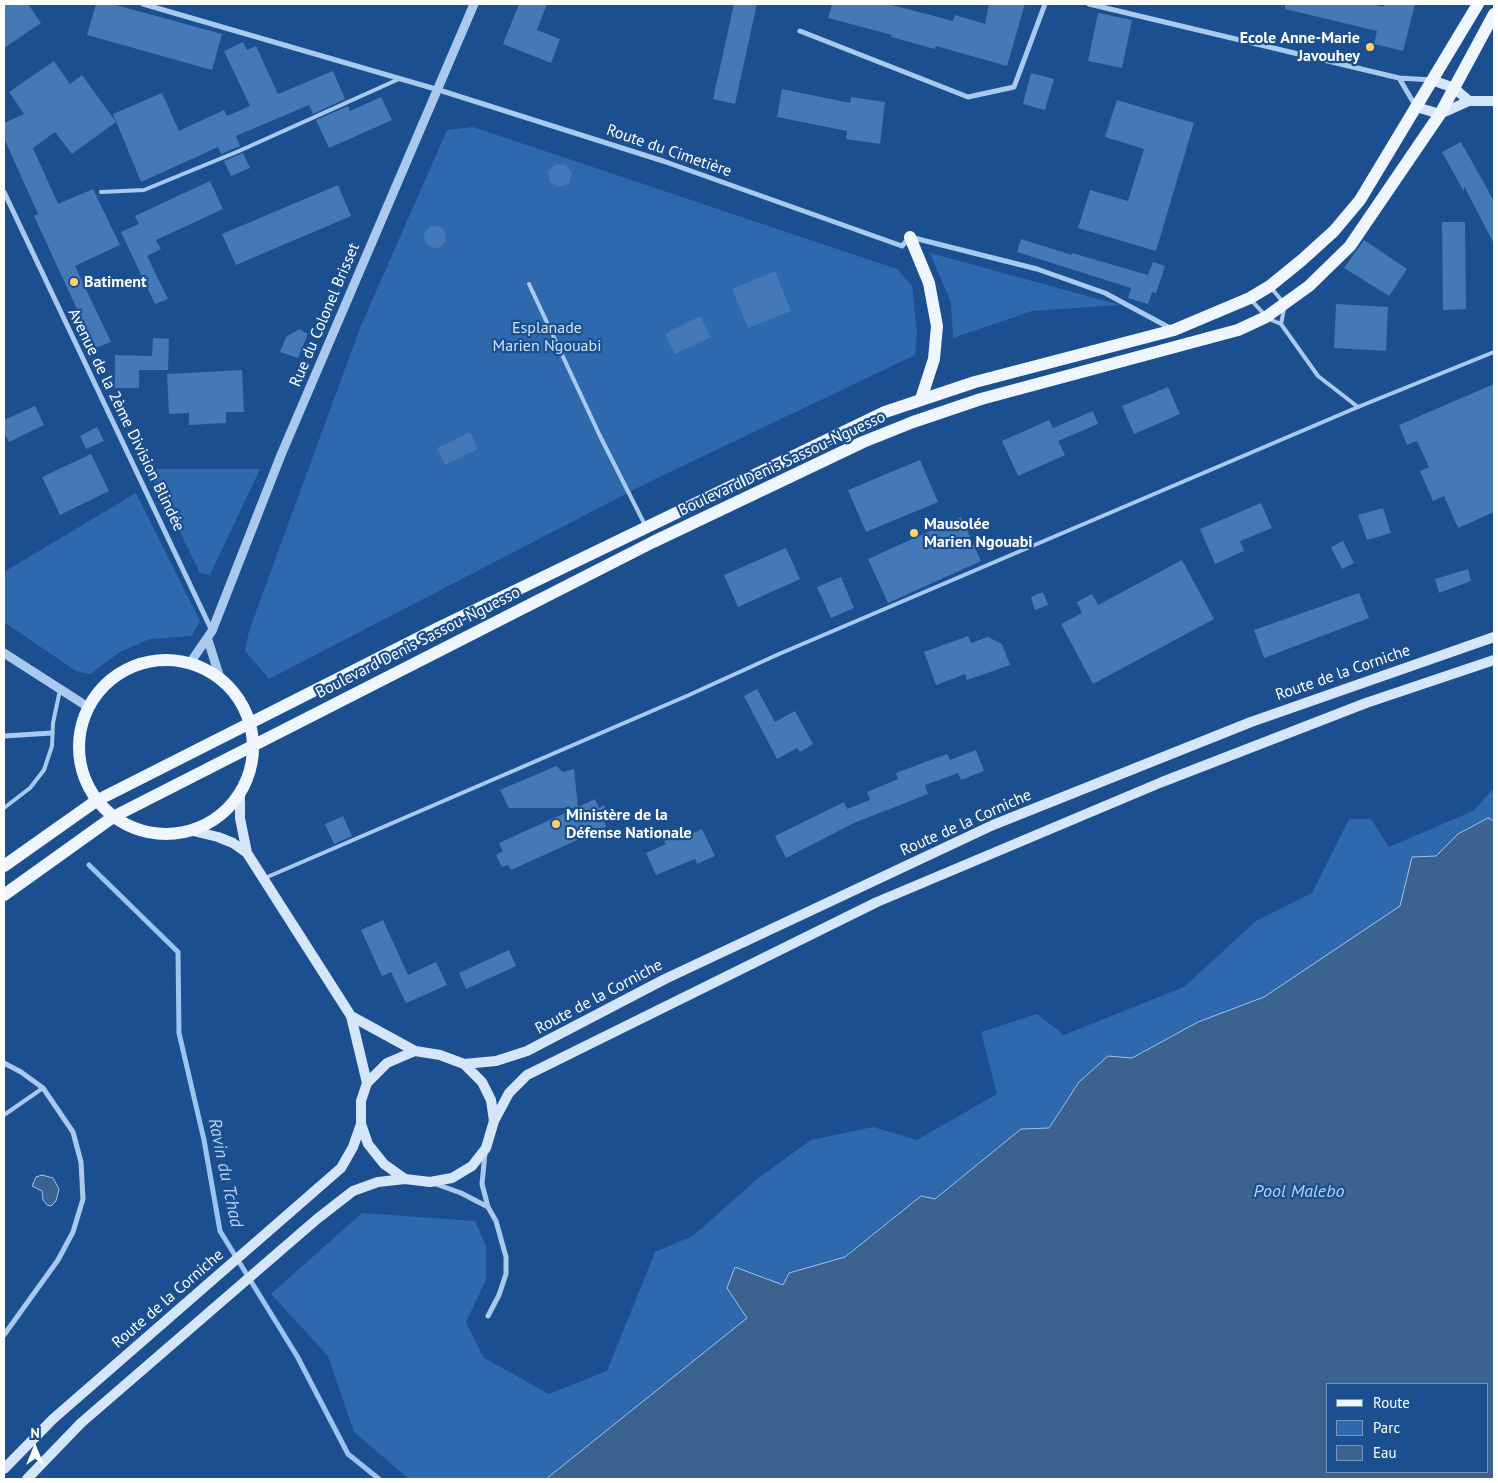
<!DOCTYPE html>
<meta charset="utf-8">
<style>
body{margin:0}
#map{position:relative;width:1498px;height:1483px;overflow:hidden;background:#1b4f8f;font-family:"PT Sans",sans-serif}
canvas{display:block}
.frame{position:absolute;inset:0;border:5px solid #fff;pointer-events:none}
.legend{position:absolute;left:1326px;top:1383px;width:162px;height:90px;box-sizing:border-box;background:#1b4f8f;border:1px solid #7695bc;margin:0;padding:6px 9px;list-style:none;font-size:15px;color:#fff}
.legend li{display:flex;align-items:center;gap:10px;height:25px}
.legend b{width:25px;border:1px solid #7695bc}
.north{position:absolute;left:10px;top:1423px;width:50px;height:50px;-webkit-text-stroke:4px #1b4f8f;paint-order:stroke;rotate:0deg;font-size:14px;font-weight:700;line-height:20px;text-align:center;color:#fff}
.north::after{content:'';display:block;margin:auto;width:18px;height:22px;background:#fff;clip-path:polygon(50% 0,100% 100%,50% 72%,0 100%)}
</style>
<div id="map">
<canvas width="1498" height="1483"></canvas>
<div class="frame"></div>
<ul class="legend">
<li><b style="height:6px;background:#f0f6ff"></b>Route</li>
<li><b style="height:14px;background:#2e69ad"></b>Parc</li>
<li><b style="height:14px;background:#3c6290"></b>Eau</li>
</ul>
<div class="north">N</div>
</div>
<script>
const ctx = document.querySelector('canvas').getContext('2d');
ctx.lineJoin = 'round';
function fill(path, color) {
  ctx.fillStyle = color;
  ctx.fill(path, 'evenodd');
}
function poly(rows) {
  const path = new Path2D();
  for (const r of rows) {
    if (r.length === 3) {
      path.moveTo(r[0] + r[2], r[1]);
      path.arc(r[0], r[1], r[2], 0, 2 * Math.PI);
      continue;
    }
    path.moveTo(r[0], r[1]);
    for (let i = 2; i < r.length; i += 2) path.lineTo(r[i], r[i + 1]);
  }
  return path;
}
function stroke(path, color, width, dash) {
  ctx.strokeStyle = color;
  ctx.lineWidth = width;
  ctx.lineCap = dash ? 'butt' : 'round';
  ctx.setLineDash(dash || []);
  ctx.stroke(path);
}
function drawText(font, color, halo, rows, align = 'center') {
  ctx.font = font + ' "PT Sans",sans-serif';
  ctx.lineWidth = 4.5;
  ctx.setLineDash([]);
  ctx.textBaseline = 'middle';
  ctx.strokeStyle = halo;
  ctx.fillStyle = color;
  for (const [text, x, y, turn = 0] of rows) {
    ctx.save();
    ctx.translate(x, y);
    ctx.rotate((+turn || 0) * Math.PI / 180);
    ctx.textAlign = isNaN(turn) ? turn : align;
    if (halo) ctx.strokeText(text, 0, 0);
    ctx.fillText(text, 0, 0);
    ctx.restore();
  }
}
const green = poly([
 [473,127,897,269,912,286,917,333,915,355,645,484,269,679,245,651,249,631,360,328,447,130],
 [930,253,1120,305,1032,311,953,338,951,303],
 [149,469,260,469,210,575,200,573],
 [136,493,200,621,192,636,150,639,120,652,90,674,76,671,4,622,4,572],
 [1494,788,1494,821,1488,818,1458,834,1436,856,1413,857,1401,906,1264,997,1198,1022,1132,1059,1108,1056,1079,1082,1049,1128,1021,1129,935,1199,921,1196,845,1257,789,1273,783,1285,727,1288,748,1318,546,1479,409,1479,354,1432,328,1356,271,1294,362,1213,475,1221,486,1246,486,1280,466,1322,484,1358,549,1394,607,1371,655,1252,693,1236,757,1179,811,1140,873,1127,917,1140,997,1094,981,1032,1037,1014,1064,1035,1184,987,1256,921,1312,893,1349,819,1371,819,1389,847,1473,811]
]);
const water = poly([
 [1488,818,1494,821,1494,1479,546,1479,747,1318,727,1288,735,1267,783,1285,789,1273,845,1257,921,1196,935,1199,1021,1129,1049,1128,1079,1082,1108,1056,1132,1058,1198,1022,1264,997,1400,906,1412,857,1436,856,1458,834,1488,818],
 [1327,1384,1487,1384,1487,1472,1327,1472,1327,1384],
 [42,1175,53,1178,59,1189,56,1201,51,1206,47,1205,43,1200,42,1191,32,1186,36,1177,42,1175]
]);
const stream = poly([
 [89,865,178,952,179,1033,204,1140,220,1231,297,1356,348,1454,379,1479]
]);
const building = poly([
 [4,4,28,4,41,23,4,48],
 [96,4,112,4,222,34,212,70,87,35],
 [519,4,547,4,537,30,560,39,551,63,503,44],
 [734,4,757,4,735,104,713,99],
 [832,4,888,4,953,21,955,15,985,24,989,4,1025,4,1007,66,936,46,935,49,891,37,892,35,828,18],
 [1285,4,1372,4,1383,7,1384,4,1415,4,1403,51,1374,44,1377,31,1285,9],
 [1098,13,1132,20,1122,68,1088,61],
 [243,42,247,50,256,46,278,94,333,71,345,99,313,114,309,105,236,136,240,146,221,154,218,147,141,182,113,114,162,93,179,131,224,110,227,116,250,106,224,51],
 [54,61,70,84,82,75,116,122,72,154,55,132,33,148,58,204,93,189,120,245,75,266,111,342,95,348,34,216,38,214,4,138,4,123,24,114,9,92],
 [1031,73,1054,79,1045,110,1023,104],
 [782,89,850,103,851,97,885,102,880,144,846,139,847,131,777,117],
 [381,97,392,120,329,148,316,120,348,106,350,111],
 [1117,100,1194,123,1156,251,1078,228,1090,190,1128,201,1144,149,1105,137],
 [1461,142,1494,201,1494,244,1464,186,1464,192,1442,152],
 [243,153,250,168,231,176,224,161],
 [556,164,566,165,572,173,569,183,559,187,550,182,548,171],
 [210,181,223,209,156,240,161,249,147,256,168,299,155,304,121,232,139,224,135,216],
 [338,185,351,216,236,265,222,234],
 [1442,222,1465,222,1466,309,1443,310],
 [435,237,11],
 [1021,239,1072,255,1072,253,1148,275,1153,262,1165,266,1156,293,1152,292,1148,304,1128,298,1131,288,1017,252],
 [1364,240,1407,269,1389,296,1344,268],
 [775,271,791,311,748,328,732,289],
 [1336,304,1388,307,1386,351,1334,348],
 [700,316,711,337,675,354,665,334],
 [299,329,308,334,298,358,280,352,286,337],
 [153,338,169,339,168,370,139,370,139,388,115,388,115,355,152,356],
 [242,370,244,412,226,412,226,423,189,425,189,413,169,414,167,374],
 [1494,384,1494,512,1458,528,1444,496,1433,501,1420,471,1429,467,1417,441,1407,445,1399,425],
 [1168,387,1180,414,1134,434,1122,406],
 [35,406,44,425,9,442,4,432,4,420],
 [1093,411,1098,424,1058,441,1065,455,1018,476,1002,441,1049,420,1053,428],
 [97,427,104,441,86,449,80,436],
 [470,432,478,449,445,465,437,448],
 [91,454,109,491,60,515,42,477],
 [920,460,938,502,866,532,848,490],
 [1261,503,1272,528,1240,541,1244,551,1215,564,1200,529],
 [1383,508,1391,533,1367,540,1358,515],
 [961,517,981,561,888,603,868,559],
 [1343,541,1354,563,1342,569,1331,547],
 [786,548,800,579,738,607,724,575],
 [1182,560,1214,619,1093,684,1061,624,1082,613,1077,602,1092,594,1098,605],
 [1468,569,1471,581,1439,593,1435,579],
 [841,577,854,608,831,618,817,587],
 [1043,592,1048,605,1035,610,1031,597],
 [1359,593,1369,618,1264,658,1254,630],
 [968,636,971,643,988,637,1002,644,1010,665,967,680,965,674,936,685,924,652],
 [757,689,775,722,795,711,813,744,800,752,797,748,777,759,744,696],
 [976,750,984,771,961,780,958,773,925,785,928,794,854,823,786,858,775,836,844,802,847,809,870,800,867,792,898,779,896,773,947,754,950,760],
 [556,766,563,772,574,769,578,807,595,799,599,808,604,805,610,819,604,821,606,827,511,870,508,865,502,867,496,855,503,851,499,843,576,808,509,808,500,790],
 [343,816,352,836,334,844,325,824],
 [690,829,692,834,702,829,715,856,697,864,695,859,656,875,646,853,666,844,664,841],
 [383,920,408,975,436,962,447,985,406,1003,391,972,382,976,361,930],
 [509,950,516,966,466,989,459,973]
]);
const service = poly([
 [101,192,144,190,239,151,399,79],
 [529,284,600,436,645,525],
 [1272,289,1283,302],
 [1252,301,1264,314],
 [1269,319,1281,324,1318,376,1358,407],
 [1281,324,1284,309],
 [4,808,30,788,44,770,52,746,53,723,60,690],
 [265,878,689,695,779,654,1358,407,1494,352],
 [4,1115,43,1088]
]);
const minor = poly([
 [143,4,439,90,663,161,902,246,910,237,1037,269,1105,293,1172,329],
 [1089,4,1399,78,1432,80],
 [800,31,968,97,1014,87,1045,4],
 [1399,78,1415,105],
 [4,192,212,631],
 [4,736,52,733],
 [4,1063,21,1072,43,1088,73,1132,81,1162,83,1199,73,1232,58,1260,4,1335],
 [485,1153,482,1184,488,1207,496,1221,506,1257,506,1274,499,1295,488,1316],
 [433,1183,461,1193,488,1207]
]);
const tertiary = poly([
 [208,640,220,678],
 [4,653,88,707],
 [190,663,212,631,281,455,474,4]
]);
const secondary = poly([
 [1432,80,1454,88,1469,101],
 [1416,107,1440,114,1469,101,1494,101],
 [240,796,240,818,247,853,351,1016,367,1083],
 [193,831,218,837,233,843,247,853],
 [351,1016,415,1051],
 [464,1064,496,1061,527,1051,665,979,993,825,1251,722,1494,637],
 [494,1121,491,1100,482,1082,464,1064,440,1055,415,1051,387,1063,367,1083,361,1101,361,1124,368,1144,384,1164,405,1179,430,1182,452,1178,472,1166,486,1148,494,1121,509,1093,527,1075,877,902,1162,782,1366,703,1494,660],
 [4,1469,53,1419,341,1168,353,1147,361,1124],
 [27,1479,81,1423,317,1219,353,1191,378,1182,405,1179]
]);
const primary = poly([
 [910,237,929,283,937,326,934,359,921,399],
 [166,747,87],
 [4,866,96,801,436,629,885,412,975,382,1174,330,1250,298,1270,286,1302,260,1334,231,1360,200,1478,4],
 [4,895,113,817,653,542,863,442,913,422,981,399,1238,330,1266,317,1309,286,1350,246,1440,114,1494,14]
]);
const markers = [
 [1370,47,5,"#ffd166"],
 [74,282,5,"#ffd166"],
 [914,533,5,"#ffd166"],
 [556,824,5,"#ffd166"]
];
const poiNames = [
 ["Ecole Anne-Marie",1360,38,"right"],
 ["Javouhey",1360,56,"right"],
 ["Batiment",84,282],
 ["Mausolée",924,524],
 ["Marien Ngouabi",924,542],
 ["Ministère de la",566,815],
 ["Défense Nationale",566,833]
];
const streetNames = [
 ["Route du Cimetière",669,151,19],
 ["Rue du Colonel Brisset",325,315,-67],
 ["Avenue de la 2ème Division Blindée",126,420,64],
 ["Boulevard Denis Sassou-Nguesso",782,464,-25],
 ["Boulevard Denis Sassou-Nguesso",418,643,-27],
 ["Route de la Corniche",1343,673,-19],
 ["Route de la Corniche",966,823,-24],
 ["Route de la Corniche",599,997,-28],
 ["Route de la Corniche",168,1299,-41]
];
const parkNames = [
 ["Esplanade",547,328],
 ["Marien Ngouabi",547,346]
];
const waterNames = [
 ["Ravin du Tchad",225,1173,78],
 ["Pool Malebo",1299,1192]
];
fill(green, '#2e69ad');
fill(water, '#3c6290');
stroke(water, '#9cc4f0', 1);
stroke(stream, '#9cc4f0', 5);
fill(building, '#4478b7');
stroke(service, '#a9c9ee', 4);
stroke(minor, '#a9c9ee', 5);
stroke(tertiary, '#a9c9ee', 9);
stroke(secondary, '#d6e6fa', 10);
stroke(primary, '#f0f6ff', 12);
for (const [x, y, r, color] of markers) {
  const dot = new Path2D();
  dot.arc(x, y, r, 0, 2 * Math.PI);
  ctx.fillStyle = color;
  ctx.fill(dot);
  stroke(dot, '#1b4f8f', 2);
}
drawText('bold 16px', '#fff', '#1b4f8f', poiNames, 'left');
drawText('16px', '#fff', '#1b4f8f', streetNames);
drawText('16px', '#cfe3fa', '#1b4f8f', parkNames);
drawText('italic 18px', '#b5d3f5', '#1b4f8f', waterNames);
</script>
